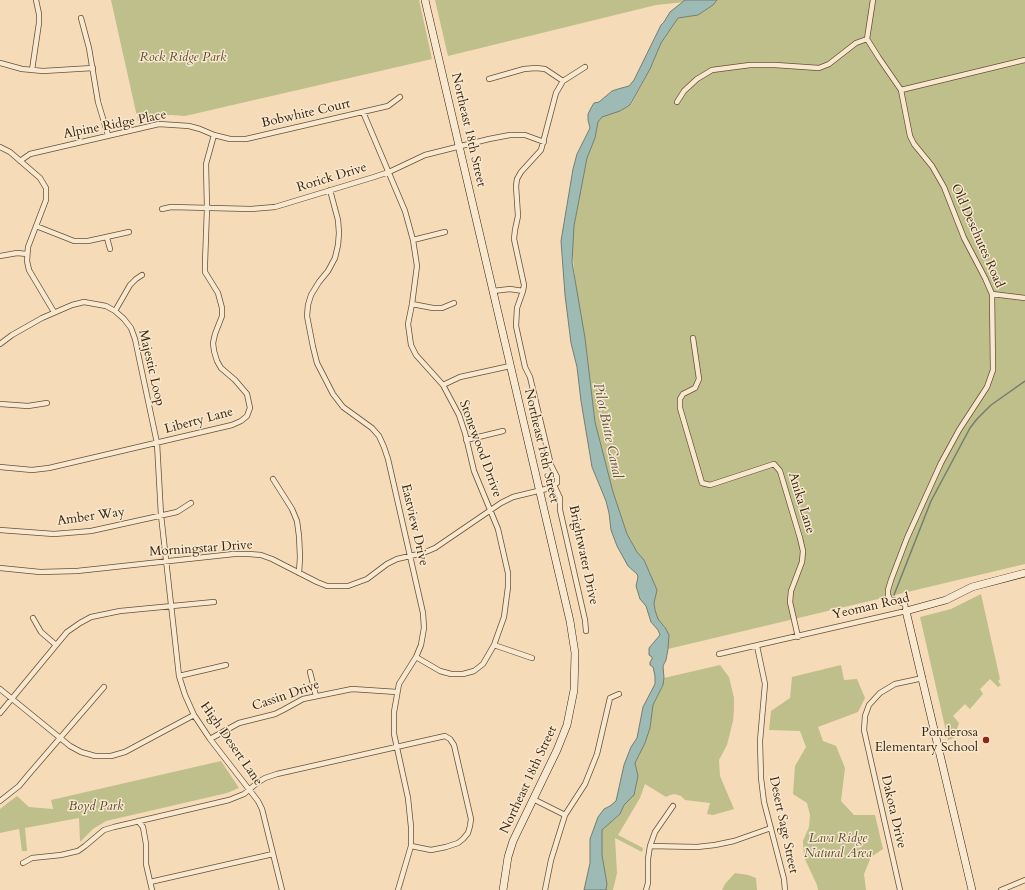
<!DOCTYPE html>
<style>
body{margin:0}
canvas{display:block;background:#f5dbb7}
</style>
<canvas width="1025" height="890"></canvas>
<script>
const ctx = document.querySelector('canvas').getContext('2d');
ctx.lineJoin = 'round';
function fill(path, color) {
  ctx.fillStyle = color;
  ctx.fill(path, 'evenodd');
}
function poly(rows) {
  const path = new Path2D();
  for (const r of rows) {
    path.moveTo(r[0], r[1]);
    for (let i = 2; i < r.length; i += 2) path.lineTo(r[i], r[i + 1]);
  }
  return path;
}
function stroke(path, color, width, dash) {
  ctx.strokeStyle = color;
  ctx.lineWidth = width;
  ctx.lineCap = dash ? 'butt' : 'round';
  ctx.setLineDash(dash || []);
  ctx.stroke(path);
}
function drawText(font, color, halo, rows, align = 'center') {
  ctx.font = font + ' Cardo,serif';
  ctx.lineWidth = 3;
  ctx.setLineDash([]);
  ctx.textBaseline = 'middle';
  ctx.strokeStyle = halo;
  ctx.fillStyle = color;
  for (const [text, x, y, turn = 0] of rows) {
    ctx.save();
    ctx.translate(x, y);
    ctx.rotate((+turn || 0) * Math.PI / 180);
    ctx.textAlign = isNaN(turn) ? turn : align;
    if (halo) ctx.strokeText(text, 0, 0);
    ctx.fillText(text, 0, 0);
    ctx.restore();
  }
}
const green = poly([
 [111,0,419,0,432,59,185,116,171,115,157,116,138,121],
 [435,0,703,0,656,5,448,56],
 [717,0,1025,0,1025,564,668,649,669,635,666,629,658,619,655,610,654,603,657,590,644,560,637,552,627,534,613,492,595,422,585,338,578,304,572,251,574,226,587,158,595,138,598,122,602,117,620,111,631,105,650,69,661,43,678,18,698,15,713,5],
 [981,594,1000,679,998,681,1001,685,998,687,990,679,980,689,983,694,970,709,965,704,953,716,959,723,954,738,948,740,920,617,951,609],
 [720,665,729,677,734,698,734,709,733,721,727,745,719,760,720,776,734,809,713,815,707,814,710,803,685,800,681,796,675,794,670,795,666,797,645,784,640,798,618,835,643,848,642,852,615,838,617,873,613,890,606,890,607,884,602,855,602,830,620,814,624,805,634,795,638,776,635,763,636,759,645,743,650,728,653,705,663,686,664,678],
 [841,665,844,680,857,679,865,698,858,712,818,727,823,741,836,746,845,768,841,801,854,815,875,815,883,849,871,857,864,874,866,890,818,890,817,885,804,857,803,841,809,827,810,815,807,803,793,794,795,766,806,747,800,731,769,730,771,711,790,698,792,677],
 [221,761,239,788,227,793,106,821,93,829,80,842,79,818,25,828,27,851,22,851,19,829,0,833,0,809,17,796,29,807,53,809,51,800],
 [735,873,748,875,756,878,757,890,722,890,725,884]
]);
const water = poly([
 [685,0,717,0,713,5,698,15,678,18,661,43,650,69,630,105,620,111,602,117,598,122,595,138,587,158,574,226,572,262,585,338,595,422,613,492,627,534,637,552,644,560,657,590,654,603,655,610,658,619,666,629,669,635,668,649,666,660,663,666,664,678,663,685,653,705,650,728,645,743,635,763,638,776,634,795,624,805,620,814,602,830,602,855,607,884,606,890,584,890,590,863,590,839,598,817,604,809,610,806,616,801,624,765,631,747,637,738,643,707,655,684,655,676,653,667,650,665,650,662,652,659,652,657,649,655,649,648,660,635,658,630,651,622,646,606,640,599,636,586,638,577,637,574,628,566,617,546,611,530,609,513,606,501,592,467,581,401,577,367,571,343,565,295,561,241,573,169,577,154,590,128,588,120,588,114,591,108,594,103,599,102,612,91,618,89,629,86,634,80,661,25,664,22,670,12,685,0]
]);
const stream = poly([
 [894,595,931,501,970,428,977,419,991,405,1025,381]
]);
const street = poly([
 [81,18,89,48,98,102,108,135],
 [0,63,22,69,43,71,93,68],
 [32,70,39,23,39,14,36,0],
 [489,79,524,69,536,68,545,69,563,81],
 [901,90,1025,60],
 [677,102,684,91,697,79,712,70,750,65,775,65,819,68,829,64,856,43,867,39],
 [363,112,405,211,413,240,417,266,412,304,408,324,411,345,416,355,443,385,459,415,465,433,474,471,498,529,508,573,508,587,504,617,494,645,483,664,474,671,463,674,451,674,440,671,416,657],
 [0,147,10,152,40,178,46,188,46,200,28,247,27,261,29,270,54,312],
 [20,161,30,154,159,124,189,126,200,129,214,135,230,139,246,139,388,106,400,97],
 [330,190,338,220,339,233,338,245,335,258,328,271,319,282,311,295,308,305,307,316,313,347,317,363,333,394,343,407,372,428,379,436,384,447,388,459,423,613,424,628,421,645,416,657,399,684,394,712,394,734,408,798,411,827,411,846,398,890],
 [162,209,171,207,251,209,275,207,374,177,389,172,425,155,489,139,510,135,525,135,544,142],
 [36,226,74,241,88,241,129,232],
 [107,238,110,249],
 [413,240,445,232],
 [0,256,17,253,27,254],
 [493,291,510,289,523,291],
 [992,294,1025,298],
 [412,304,433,308,442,308,454,303],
 [115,311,130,285,136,279,142,275],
 [693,338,699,379,695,388,683,394,680,399,680,408,702,483,710,485,774,464,780,471,800,538,803,551,802,562,791,591,790,602,798,637],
 [0,344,12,335,42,318,72,305,84,302,106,306,115,311,124,319,131,328,135,339,157,443,161,515,179,676,185,695,194,715,210,739,258,801,262,809,282,890],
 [443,385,460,377,510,366],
 [0,404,28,406,47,403],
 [466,440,503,431],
 [0,467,32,470,49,468,232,425,241,421,247,416,250,408,247,394,235,380,221,368,217,361,214,351,213,343,215,334,222,316,222,308,218,293,205,272,205,263,207,208,206,164,214,135],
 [273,479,292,509,297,521,299,536,300,557,299,573],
 [554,485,560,498,560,510,585,620,586,631],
 [0,530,54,534,91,531,177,512,191,503],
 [0,568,40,572,77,571,234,554,249,554,261,555,272,559,317,582,327,586,348,586,367,579,387,564,397,559,423,553,435,548,501,503,513,497,550,488,554,485,557,483,557,477,551,465,530,377,525,367,516,326,517,308,523,291,524,285,514,239,515,230,518,216,516,186,517,179,521,172,541,150,556,93,563,81,585,67],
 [33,618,41,632,56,645],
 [494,645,532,658],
 [757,646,765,684,760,741,761,778,764,802,784,879,785,890],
 [719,654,906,611,905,604,890,599,888,595,888,590,891,580,907,538,941,463,959,430,987,387,993,370,992,294,985,278,964,238,944,187,932,166,914,144,910,136,901,90,879,58,867,39,873,0],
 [310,672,316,696],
 [179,676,226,665],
 [0,689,70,746,81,752,95,756,111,756,125,752,194,715],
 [0,713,67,632,80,623,91,617,120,611,214,602],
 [210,739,239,723,275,714,283,710,303,699,352,689,397,692],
 [533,799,565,815],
 [0,801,19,786,29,774,104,687],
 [138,821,143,827,146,844,146,864,152,890],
 [650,846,697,847,715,845,734,841,771,828],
 [23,863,32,858,61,855,78,851,85,846,104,830,114,827,229,800,244,794,257,783,265,778,277,774,445,736,450,739,454,745,471,819,470,826,468,833,463,839,458,843,446,847,431,850,411,846],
 [150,882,273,854],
 [545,890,551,860,565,815,585,784,597,754,610,698,619,694],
 [646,890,648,883,648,859,650,846,655,832,673,806],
 [900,890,864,730,865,716,869,705,880,693,895,684,923,678],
 [1001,890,1025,880]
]);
const secondary = poly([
 [425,0,570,621,575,653,574,690,567,725,557,750,513,841,508,857,503,890],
 [972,890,906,611,946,600,972,587,1025,573]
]);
const markers = [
 [986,740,4,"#8f2418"]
];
const parkNames = [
 ["Rock Ridge Park",183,58],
 ["Boyd Park",96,807],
 ["Lava Ridge",838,839],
 ["Natural Area",838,854]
];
const streetNames = [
 ["Bobwhite Court",306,114,-13],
 ["Alpine Ridge Place",115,125,-11],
 ["Northeast 18th Street",468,130,77],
 ["Rorick Drive",332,178,-17],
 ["Old Deschutes Road",977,236,66],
 ["Majestic Loop",151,368,77],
 ["Liberty Lane",199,421,-15],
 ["Northeast 18th Street",541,446,77],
 ["Stonewood Drrive",480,449,70],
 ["Anika Lane",801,503,73],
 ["Amber Way",91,517,-8],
 ["Eastview Drive",414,525,77],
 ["Morningstar Drive",201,549,-4],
 ["Brightwater Drive",583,555,78],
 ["Yeoman Road",871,607,-13],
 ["Cassin Drive",286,696,-19],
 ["High Desert Lane",231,744,55],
 ["Northeast 18th Street",529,780,-65],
 ["Dakota Drive",893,812,77],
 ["Desert Sage Street",783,825,78]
];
const poiNames = [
 ["Ponderosa",978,733],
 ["Elementary School",978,748]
];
const waterNames = [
 ["Pilot Butte Canal",607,431,78]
];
fill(green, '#bfbf8c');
fill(water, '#9dbab4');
stroke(water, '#757e70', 1);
stroke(stream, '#757e70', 1.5);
stroke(street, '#675136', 6);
stroke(secondary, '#38230b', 8);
stroke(street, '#f8e8d0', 4.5);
stroke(secondary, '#f8e8d0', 7);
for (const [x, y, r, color] of markers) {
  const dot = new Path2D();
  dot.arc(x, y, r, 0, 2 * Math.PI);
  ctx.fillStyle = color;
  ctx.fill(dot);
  stroke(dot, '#f8e8d0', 1.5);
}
drawText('italic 13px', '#5a4a2b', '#f8e8d0', parkNames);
drawText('13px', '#38230b', '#f8e8d0', streetNames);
drawText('13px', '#38230b', '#f8e8d0', poiNames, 'right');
drawText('italic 14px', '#56503e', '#f8e8d0', waterNames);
</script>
